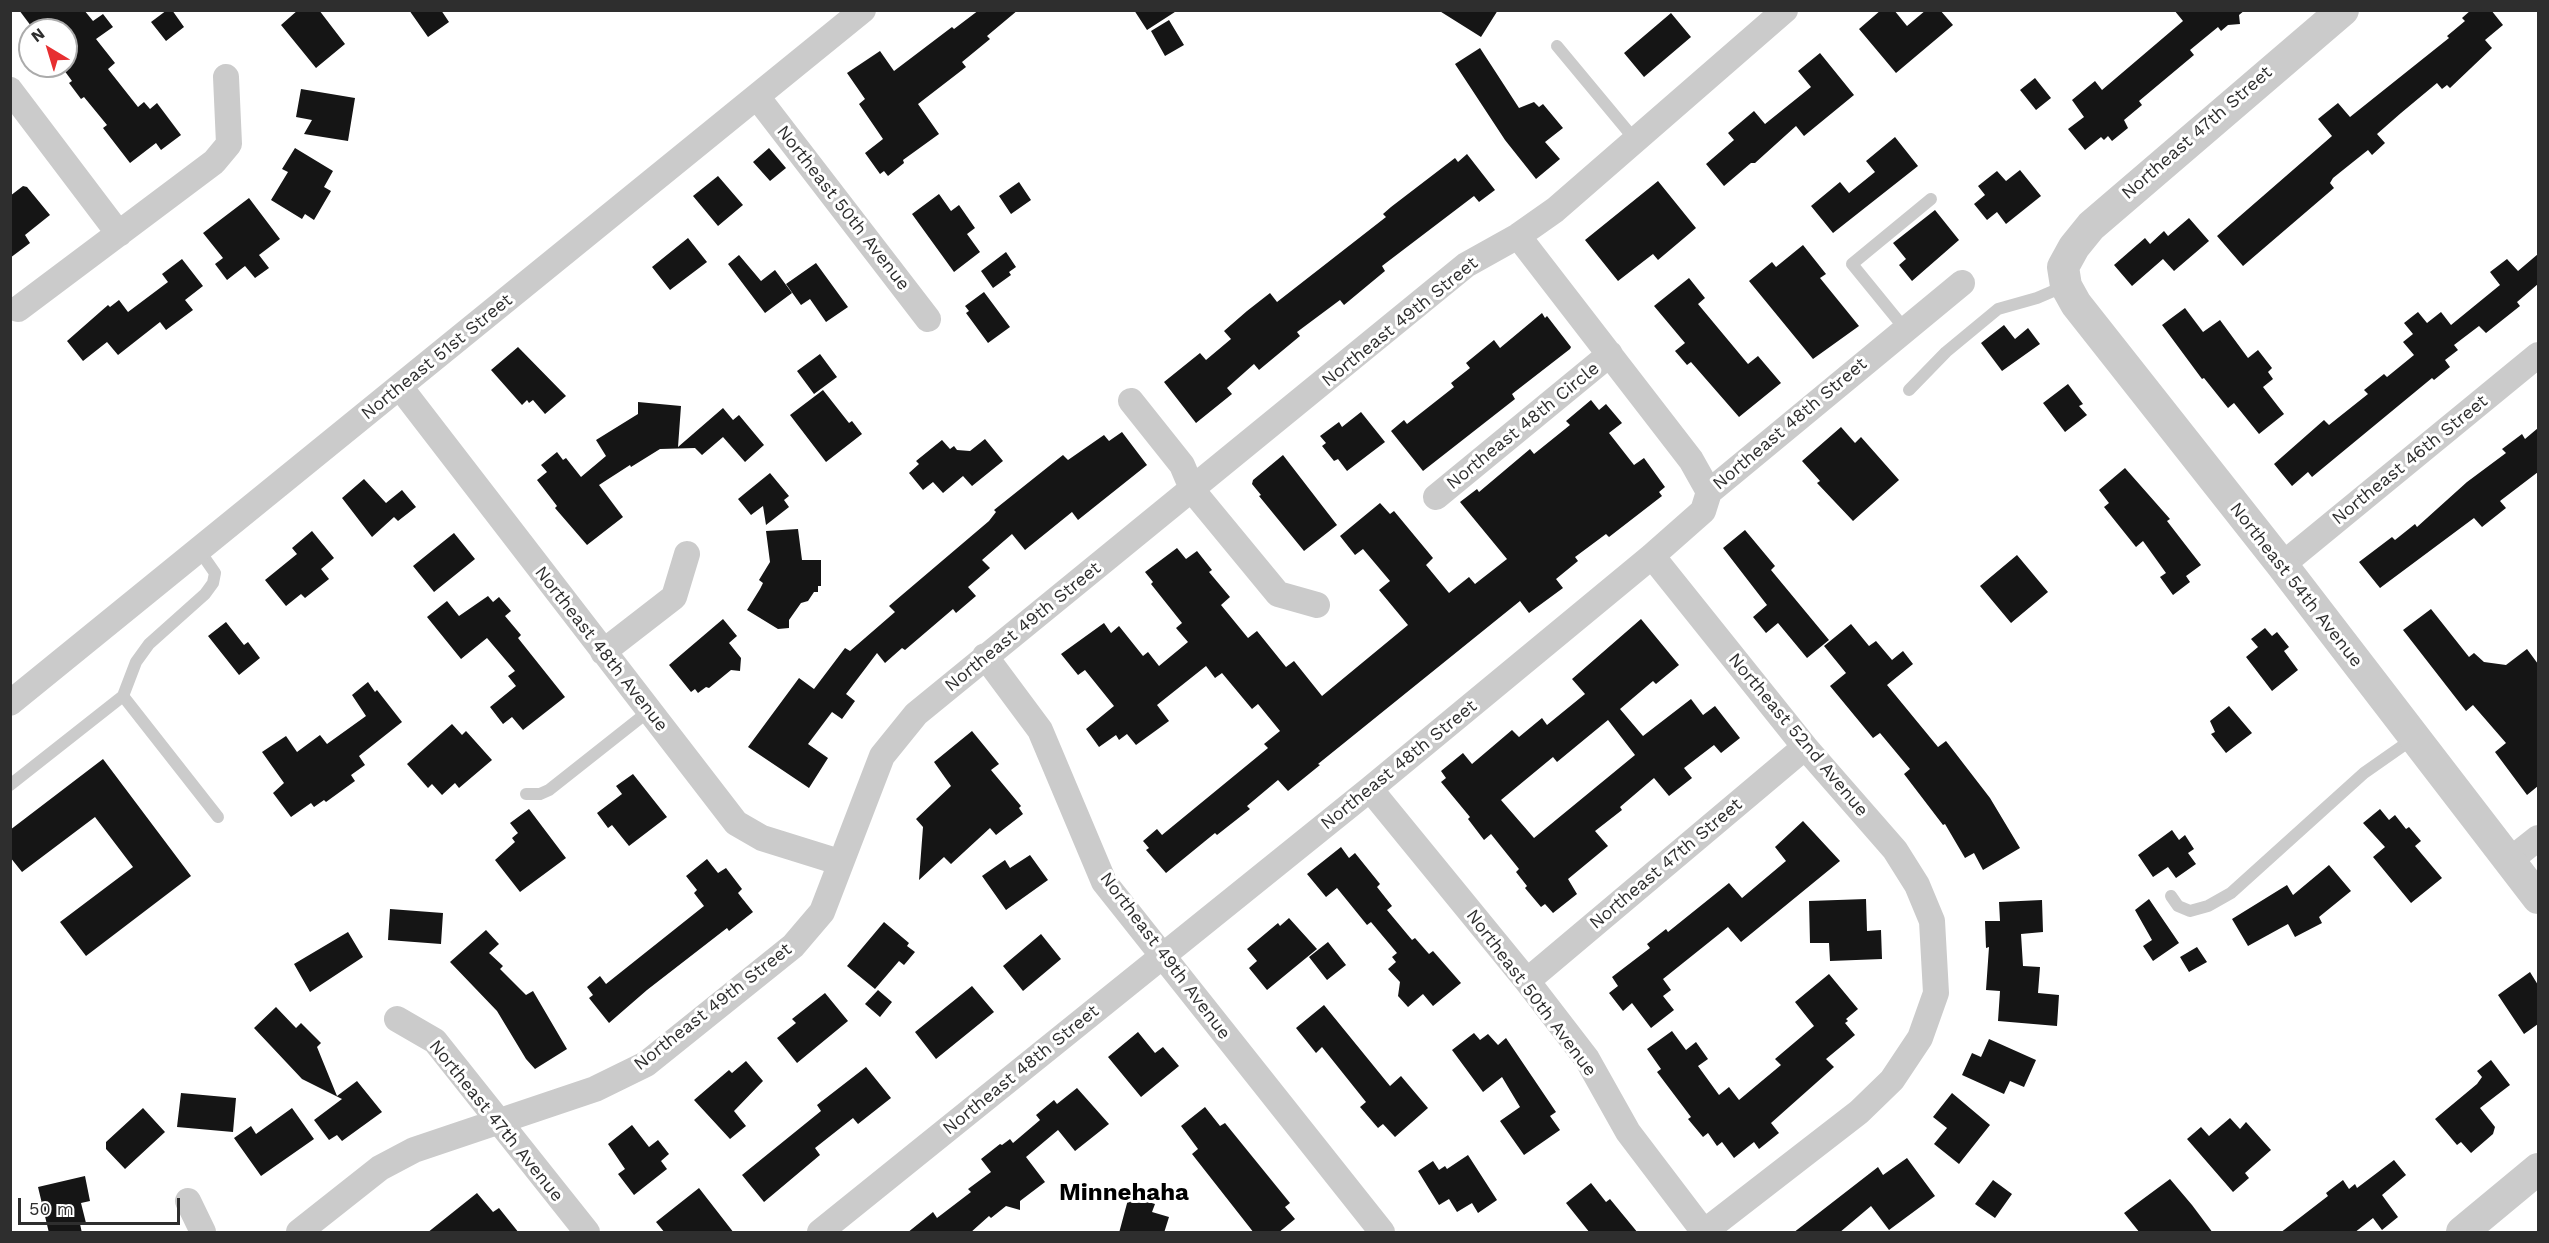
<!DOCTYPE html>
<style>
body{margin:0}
#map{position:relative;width:2549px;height:1243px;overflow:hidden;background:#fff;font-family:"Work Sans",sans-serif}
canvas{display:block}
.frame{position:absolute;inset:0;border:12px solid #2e2e2e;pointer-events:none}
.north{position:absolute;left:18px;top:18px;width:60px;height:60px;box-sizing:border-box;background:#fff;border:2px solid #ababab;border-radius:50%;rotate:322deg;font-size:16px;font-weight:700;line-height:24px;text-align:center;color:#2e2e2e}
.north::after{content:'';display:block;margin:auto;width:21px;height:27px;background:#e72f31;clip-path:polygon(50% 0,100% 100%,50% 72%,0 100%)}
.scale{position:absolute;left:18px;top:1198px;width:162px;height:27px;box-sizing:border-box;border:3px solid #2e2e2e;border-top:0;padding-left:8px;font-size:18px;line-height:21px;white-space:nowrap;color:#2e2e2e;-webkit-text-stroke:4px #fff;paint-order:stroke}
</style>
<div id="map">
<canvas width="2549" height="1243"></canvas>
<div class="frame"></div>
<div class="north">N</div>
<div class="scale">50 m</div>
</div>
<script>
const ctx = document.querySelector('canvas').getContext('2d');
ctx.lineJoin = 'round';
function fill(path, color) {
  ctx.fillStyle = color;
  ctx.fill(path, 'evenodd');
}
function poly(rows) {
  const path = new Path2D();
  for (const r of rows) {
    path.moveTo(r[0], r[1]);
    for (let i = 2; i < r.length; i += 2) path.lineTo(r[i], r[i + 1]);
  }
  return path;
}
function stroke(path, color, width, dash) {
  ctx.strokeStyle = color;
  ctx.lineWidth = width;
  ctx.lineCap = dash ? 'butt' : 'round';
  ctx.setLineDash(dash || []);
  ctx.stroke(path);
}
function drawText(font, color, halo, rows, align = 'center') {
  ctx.font = font + ' "Work Sans",sans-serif';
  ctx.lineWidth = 6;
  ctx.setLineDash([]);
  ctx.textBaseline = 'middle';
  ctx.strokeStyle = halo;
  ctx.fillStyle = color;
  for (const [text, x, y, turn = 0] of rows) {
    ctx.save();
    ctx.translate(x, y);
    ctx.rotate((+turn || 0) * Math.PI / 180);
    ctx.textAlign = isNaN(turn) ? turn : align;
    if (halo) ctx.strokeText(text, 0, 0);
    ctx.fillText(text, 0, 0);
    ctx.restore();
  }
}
const building = poly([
 [19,10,84,10,93,21,103,14,113,27,96,39,115,63,108,69,138,107,144,102,150,109,157,103,181,135,161,150,156,143,130,163,103,128,107,125,84,97,81,99,69,83,72,81,61,66,66,66,66,61,77,52,66,39,66,30,34,30],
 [167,10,172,10,184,27,166,41,151,22],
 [298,10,319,10,345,44,316,68,281,25],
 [409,10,441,10,449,22,428,37],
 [979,10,1018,10,987,36,990,39,962,62,966,67,918,104,939,134,903,160,904,163,888,176,884,171,880,174,865,153,883,139,859,104,865,99,847,73,880,51,894,71,952,27,954,29],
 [1134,10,1178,10,1147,30],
 [1438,10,1498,10,1481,37],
 [1881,10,1894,10,1907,26,1926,10,1940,10,1953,25,1896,73,1859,29],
 [2174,10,2245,10,2239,15,2240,24,2228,25,2221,31,2218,27,2190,50,2194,55,2139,101,2142,105,2124,120,2128,128,2112,141,2108,136,2104,140,2101,137,2085,150,2068,129,2084,117,2072,100,2095,81,2102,90,2183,21],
 [2471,10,2491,10,2503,25,2485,40,2492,48,2450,88,2447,85,2442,89,2437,83,2401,113,2377,134,2385,143,2372,155,2368,150,2333,178,2330,183,2334,188,2243,266,2217,236,2332,136,2318,119,2338,103,2350,117,2449,38,2447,36,2465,21,2462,18],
 [1671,13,1691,37,1644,77,1624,53],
 [1169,20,1184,45,1165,56,1151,31],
 [1480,48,1519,108,1534,102,1539,107,1543,104,1563,128,1545,142,1560,159,1536,179,1505,140,1455,64],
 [1820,53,1854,95,1804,136,1796,126,1755,163,1751,163,1724,186,1706,164,1734,140,1728,133,1754,111,1765,124,1811,87,1798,71],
 [2035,78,2051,98,2036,110,2020,90],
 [301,89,355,98,348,141,304,134,312,120,296,117],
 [1895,137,1918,166,1833,233,1811,206,1840,182,1849,193,1875,172,1866,161],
 [295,148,333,171,324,187,331,191,314,220,305,214,302,219,271,200,288,172,282,169],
 [769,148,786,168,770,181,753,162],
 [1467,154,1495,190,1479,202,1474,196,1382,266,1385,271,1344,305,1340,300,1297,332,1300,336,1259,370,1254,364,1227,388,1232,394,1196,423,1164,382,1200,353,1206,360,1231,339,1224,331,1247,311,1270,293,1277,302,1386,217,1383,214,1391,207,1455,158,1458,162],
 [2020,170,2041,196,2006,224,1997,212,1987,220,1974,204,1985,195,1978,186,1997,171,2006,181],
 [718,176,743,205,718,226,693,196],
 [1658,181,1696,228,1658,260,1653,254,1618,281,1585,240],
 [1019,182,1031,200,1011,214,999,196],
 [23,186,27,187,50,215,25,235,30,243,10,258,10,196],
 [939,194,951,211,959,205,975,228,967,234,980,252,954,272,912,214],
 [249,198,280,239,259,255,269,268,255,278,245,266,227,280,215,264,223,258,203,233],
 [1935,210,1959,240,1912,281,1899,265,1906,259,1893,243],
 [2189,218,2209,241,2174,271,2163,259,2132,286,2114,265,2145,238,2150,244,2164,231,2168,236],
 [688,238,707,262,670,290,652,267],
 [1803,245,1826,274,1820,278,1859,326,1813,359,1749,281,1772,262,1776,267],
 [1006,252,1016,267,1009,272,1011,275,993,288,981,271],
 [2538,254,2538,284,2517,302,2520,306,2486,333,2479,326,2454,345,2458,350,2445,360,2450,367,2434,380,2432,378,2312,477,2308,472,2292,486,2274,464,2324,420,2329,425,2368,394,2364,390,2384,374,2387,377,2414,355,2403,342,2413,334,2404,323,2418,312,2427,323,2441,312,2451,325,2500,285,2490,272,2507,259,2518,271],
 [739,255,761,281,775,270,792,293,765,313,728,264],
 [182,259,203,286,185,300,193,310,166,330,160,322,118,355,107,342,83,361,67,341,108,305,110,307,119,300,128,312,168,282,162,274],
 [816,263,848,307,826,322,810,299,801,305,786,284],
 [1689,278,1705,298,1698,304,1748,364,1758,356,1781,383,1739,417,1691,362,1687,365,1675,351,1685,343,1654,306],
 [984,292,1010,327,988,343,966,313,969,311,965,306],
 [2185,308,2203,332,2220,320,2248,358,2258,350,2272,368,2268,372,2273,379,2263,387,2284,414,2259,434,2234,403,2228,408,2204,378,2202,379,2162,325],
 [1542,313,1545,318,1547,316,1571,347,1570,349,1512,394,1515,399,1423,471,1391,431,1404,420,1407,424,1454,387,1451,383,1470,368,1466,363,1494,340,1500,348],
 [2004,325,2015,339,2028,328,2040,344,2002,371,1981,343],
 [518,347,566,396,545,414,533,400,529,403,527,400,522,405,491,370],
 [820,354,837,377,814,394,797,371],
 [2068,384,2083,404,2079,406,2087,415,2065,432,2043,403],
 [823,390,849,423,852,421,862,434,826,462,790,415],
 [1591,400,1599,410,1606,404,1622,423,1609,433,1634,465,1644,458,1665,487,1659,492,1662,496,1609,537,1606,534,1575,557,1578,561,1556,579,1563,588,1529,613,1520,601,1318,764,1320,765,1288,791,1278,780,1247,806,1250,809,1217,835,1215,833,1166,873,1146,850,1149,848,1143,841,1157,829,1162,835,1268,748,1264,744,1280,731,1258,704,1252,709,1222,673,1215,678,1206,666,1157,705,1169,721,1136,745,1127,734,1119,740,1116,735,1099,747,1086,729,1114,706,1085,670,1078,675,1061,654,1104,623,1111,633,1119,626,1143,656,1148,652,1159,666,1188,642,1176,628,1182,623,1151,584,1153,582,1145,572,1177,548,1186,559,1197,551,1212,570,1209,572,1230,597,1221,605,1248,638,1257,631,1286,667,1294,661,1322,696,1408,625,1379,590,1390,581,1363,549,1355,555,1340,536,1380,503,1390,514,1394,511,1433,558,1426,565,1449,593,1469,577,1475,584,1507,559,1460,502,1477,489,1479,492,1530,449,1534,454,1570,425,1566,421],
 [638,402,681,406,678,447,723,408,733,420,739,415,764,445,745,462,723,437,702,455,695,448,660,449,631,467,630,465,599,485,623,517,587,545,555,508,557,506,537,480,547,472,541,465,557,452,563,460,566,458,581,477,606,456,596,440,638,414],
 [1361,412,1385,442,1347,471,1338,459,1334,461,1322,446,1326,443,1320,436,1339,422,1342,427],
 [1841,427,1855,443,1861,437,1899,480,1853,521,1817,483,1820,481,1802,461],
 [2538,428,2538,472,2500,501,2506,508,2482,527,2474,518,2380,588,2359,562,2392,537,2395,540,2415,524,2417,527,2467,482,2506,453,2502,449,2522,434,2525,439],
 [1122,432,1147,465,1078,520,1072,512,1025,550,1012,534,982,560,990,568,968,587,976,596,956,613,953,609,905,650,902,648,885,663,877,653,846,694,855,701,842,719,832,712,808,744,828,758,809,788,748,747,799,678,814,689,845,648,850,651,895,612,889,606,989,521,996,512,994,510,1063,455,1068,460,1104,435,1109,441],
 [985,439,1003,461,972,486,963,476,943,493,933,482,923,490,909,473,919,464,916,461,942,440,950,449,954,446,957,450,970,451],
 [1283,455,1337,525,1304,551,1259,496,1261,495,1252,484,1253,480],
 [2125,468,2170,519,2167,521,2201,565,2186,576,2190,582,2173,595,2160,577,2166,573,2143,541,2136,547,2104,507,2109,503,2099,490],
 [770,473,789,496,784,500,789,507,766,525,763,506,751,515,738,499],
 [364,479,386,503,402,490,416,507,398,521,394,517,372,537,342,498],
 [798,529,802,560,821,560,821,586,818,586,818,592,814,592,808,601,801,603,789,620,789,628,778,629,747,610,760,589,763,583,759,580,770,562,766,531],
 [1745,530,1775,566,1771,570,1829,640,1807,658,1778,623,1766,633,1753,617,1767,605,1723,548],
 [312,531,334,558,321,569,329,579,305,598,301,594,286,606,265,580,297,554,292,548],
 [454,533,475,559,434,592,413,566],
 [2017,555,2048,592,2011,623,1980,586],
 [488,596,493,602,499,597,511,611,505,616,521,635,518,638,565,697,523,730,512,717,503,724,490,707,516,686,508,676,515,671,487,638,461,659,427,617,447,601,459,616],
 [2431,609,2469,657,2474,653,2484,662,2506,665,2527,649,2538,664,2538,786,2527,795,2495,752,2506,743,2473,705,2466,711,2403,630],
 [723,619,737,636,729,643,741,658,740,671,731,670,709,688,706,687,698,693,695,689,691,692,669,665],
 [1641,619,1679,665,1656,684,1653,681,1620,709,1643,736,1691,699,1703,715,1715,706,1740,738,1721,753,1714,745,1684,768,1692,778,1669,796,1654,778,1620,807,1622,810,1595,831,1608,846,1568,879,1577,894,1553,913,1545,904,1541,907,1525,888,1527,886,1516,872,1519,869,1491,834,1484,840,1468,819,1470,817,1441,782,1446,778,1441,771,1463,753,1472,764,1512,730,1519,737,1542,718,1547,725,1585,694,1572,679],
 [1608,720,1635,755,1534,838,1501,800,1553,757,1557,762],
 [226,622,244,645,248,642,260,658,239,675,208,636],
 [1851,624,1869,646,1876,641,1892,660,1903,651,1913,664,1887,685,1938,747,1946,741,1990,798,2020,848,1983,870,1974,853,1965,858,1945,824,1943,825,1904,774,1910,769,1880,733,1873,738,1830,686,1846,673,1824,646],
 [2265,628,2272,636,2277,632,2289,647,2284,651,2298,670,2272,691,2246,657,2258,647,2251,639],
 [368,682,375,692,377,690,402,722,359,756,365,765,351,775,355,781,326,802,324,800,314,807,311,803,291,817,273,793,284,783,262,752,286,736,297,752,320,735,327,744,366,716,352,695],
 [2229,706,2252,733,2226,753,2211,734,2215,732,2210,721],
 [452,724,462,735,466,731,492,760,459,788,455,783,442,795,432,784,428,788,407,764],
 [972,731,999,764,991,770,1021,806,1019,808,1023,814,996,835,990,828,951,864,944,857,919,880,923,827,916,819,951,786,934,762],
 [103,759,191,876,86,956,60,922,133,867,95,817,22,872,10,857,10,830],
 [633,774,667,817,629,846,612,825,608,828,597,813,622,794,616,786],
 [529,809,566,858,520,892,495,860,515,842,512,838,518,833,510,823],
 [2380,809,2389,820,2395,815,2406,829,2409,827,2421,841,2415,846,2442,878,2411,903,2373,857,2385,847,2363,823],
 [1803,821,1840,861,1741,942,1728,927,1663,979,1671,990,1663,996,1674,1010,1651,1028,1632,1003,1623,1011,1609,993,1618,986,1612,977,1650,948,1647,944,1666,929,1668,932,1729,883,1742,898,1786,861,1775,847],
 [2172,830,2179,840,2185,835,2194,849,2188,853,2196,864,2176,878,2168,867,2153,877,2138,855],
 [1341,847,1349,858,1355,853,1380,884,1377,887,1392,906,1387,910,1412,940,1415,938,1429,954,1433,951,1461,983,1433,1006,1423,994,1408,1007,1398,996,1400,982,1388,969,1396,962,1392,957,1397,953,1371,922,1367,925,1337,888,1326,897,1307,874],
 [1030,855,1048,880,1006,910,982,876,1005,860,1010,868],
 [707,859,718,873,726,868,742,889,738,893,753,912,729,931,727,928,647,990,609,1023,589,998,593,995,587,987,600,976,606,984,704,906,694,893,697,890,686,876],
 [2329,865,2351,891,2319,917,2322,923,2295,937,2288,924,2248,946,2232,919,2287,885,2293,895],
 [1866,899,1867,931,1881,930,1882,959,1830,961,1829,943,1810,943,1809,901],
 [2149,899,2179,943,2153,961,2143,946,2152,940,2135,910],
 [2042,900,2043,932,2021,934,2023,966,2040,967,2038,993,2059,995,2057,1026,1998,1021,2000,991,1986,990,1989,947,1986,948,1985,921,2000,921,1999,902],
 [390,909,443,913,441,944,388,940],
 [1289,918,1317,949,1267,990,1249,968,1257,961,1247,949,1278,923,1280,926],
 [884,922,909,943,907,946,915,952,904,965,899,961,875,989,847,966],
 [486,930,499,944,489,953,503,966,500,969,526,995,533,991,567,1049,535,1069,526,1059,497,1011,450,962],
 [348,932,363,957,310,992,294,964],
 [1041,934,1061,959,1023,991,1003,966],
 [1328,942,1346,965,1327,980,1309,957],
 [2197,947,2207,962,2189,972,2180,957],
 [2530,972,2538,985,2538,1024,2524,1034,2498,995],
 [1829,974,1858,1009,1846,1019,1848,1021,1845,1023,1855,1035,1826,1059,1834,1067,1771,1123,1779,1133,1759,1149,1754,1142,1734,1158,1722,1142,1717,1146,1708,1133,1703,1137,1688,1119,1691,1117,1657,1072,1661,1069,1647,1049,1672,1031,1686,1050,1696,1042,1708,1059,1698,1066,1719,1095,1729,1087,1739,1100,1781,1065,1775,1059,1814,1026,1795,1002],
 [972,986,994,1012,936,1059,915,1032],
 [878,990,892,1002,880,1017,865,1004],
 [825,993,848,1021,797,1063,777,1038,796,1023,792,1019],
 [1324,1005,1390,1086,1401,1076,1428,1108,1395,1137,1383,1124,1378,1128,1360,1107,1366,1102,1322,1047,1316,1053,1296,1028],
 [276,1007,296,1028,301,1023,321,1043,317,1047,337,1096,357,1081,382,1112,342,1141,337,1135,329,1140,314,1120,342,1099,302,1079,254,1028],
 [1138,1032,1155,1053,1163,1047,1179,1066,1141,1097,1108,1057],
 [1474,1033,1480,1040,1488,1034,1498,1045,1506,1038,1556,1112,1550,1116,1560,1130,1524,1155,1500,1121,1520,1107,1502,1077,1483,1092,1452,1050],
 [1989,1039,2036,1060,2024,1087,2010,1081,2004,1094,1962,1075,1972,1053,1981,1057],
 [2491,1060,2510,1085,2480,1108,2495,1127,2493,1134,2471,1153,2461,1142,2457,1145,2435,1119,2477,1084,2482,1077,2477,1071],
 [746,1061,763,1081,734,1111,746,1126,730,1139,694,1100,729,1070,732,1073],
 [866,1067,891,1098,858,1124,853,1118,815,1148,820,1155,764,1202,742,1175,821,1111,817,1105],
 [1077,1088,1109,1124,1075,1151,1058,1130,1026,1157,1045,1182,1020,1201,1020,1210,1006,1206,991,1218,989,1216,970,1233,907,1233,933,1212,937,1218,971,1192,968,1189,991,1172,981,1159,1000,1144,1002,1145,1010,1139,1013,1143,1040,1120,1036,1115,1054,1100,1057,1104],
 [181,1093,236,1098,233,1132,177,1127],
 [1952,1093,1990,1125,1959,1164,1934,1144,1947,1128,1933,1117],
 [1205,1107,1220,1126,1225,1123,1290,1203,1285,1207,1295,1219,1278,1233,1254,1233,1192,1154,1198,1149,1181,1126],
 [143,1108,165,1132,125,1169,106,1149,106,1142],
 [292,1108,314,1139,261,1176,234,1138,251,1126,256,1134],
 [2230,1118,2240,1129,2246,1122,2271,1150,2245,1173,2249,1178,2233,1192,2187,1139,2201,1127,2209,1136],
 [632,1125,649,1147,658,1140,669,1154,661,1161,667,1169,634,1195,618,1174,625,1169,608,1144],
 [1468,1155,1497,1200,1478,1213,1472,1203,1457,1212,1449,1199,1439,1205,1418,1171,1433,1161,1439,1170,1445,1166,1447,1169],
 [1907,1158,1935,1196,1889,1230,1871,1206,1839,1233,1793,1233,1878,1167,1883,1175],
 [2394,1160,2406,1175,2382,1195,2398,1217,2382,1230,2373,1218,2354,1233,2280,1233,2328,1196,2326,1193,2343,1180,2349,1189,2355,1184,2357,1188],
 [85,1176,90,1201,81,1203,86,1223,80,1224,82,1233,49,1233,38,1187],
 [2170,1179,2192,1205,2213,1233,2140,1233,2124,1213],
 [1993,1180,2012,1194,1995,1218,1975,1204],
 [1591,1183,1606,1202,1610,1199,1638,1233,1590,1233,1566,1203],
 [699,1188,734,1233,665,1233,656,1222],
 [477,1193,493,1212,499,1208,519,1233,427,1233],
 [1129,1196,1155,1204,1152,1212,1169,1217,1164,1233,1119,1233]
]);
const service = poly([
 [1557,46,1636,141],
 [1905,329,1852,264,1931,199],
 [1909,390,1946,352,1998,309,2037,298,2065,286],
 [123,696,218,817],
 [10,785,123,696,136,662,149,644,205,594,213,583,215,573,199,550],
 [526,794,540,794,549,790,649,711],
 [2171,896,2178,906,2190,911,2208,906,2231,893,2364,773,2414,738]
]);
const minor = poly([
 [10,90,119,234],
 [758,98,928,319],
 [1518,236,1691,460,1709,492],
 [18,309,214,162,229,144,226,77],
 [400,387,736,823,762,838,839,862],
 [1131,401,1182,465,1193,491,1278,594,1317,605],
 [1436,497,1610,354],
 [1652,556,1805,747,1895,850,1917,885,1932,921,1936,993,1920,1038,1892,1080,1859,1112,1704,1232],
 [2282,565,2538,355],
 [603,652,674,597,687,554],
 [985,656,1040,730,1104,882,1382,1232],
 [10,703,863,10],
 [1370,789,1527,981,1587,1059,1628,1132,1704,1232],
 [2509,861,2538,838],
 [1527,981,1805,747],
 [397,1019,435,1041,587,1232],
 [188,1201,203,1232],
 [299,1232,380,1168,414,1150,595,1089,646,1064,793,946,822,912,882,756,916,714,1466,265,1518,236,1555,210,1785,10],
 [820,1232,1370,789,1652,556,1703,511,1709,492,1962,283]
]);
const tertiary = poly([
 [2343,10,2091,226,2074,247,2063,267,2066,286,2076,304,2282,565,2538,898],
 [2462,1232,2538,1169]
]);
const streetNames = [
 ["Northeast 47th Street",2197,133,-41],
 ["Northeast 50th Avenue",843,208,52],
 ["Northeast 49th Street",1400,322,-39],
 ["Northeast 51st Street",437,357,-39],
 ["Northeast 48th Street",1790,424,-40],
 ["Northeast 48th Circle",1523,426,-39],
 ["Northeast 46th Street",2410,460,-39],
 ["Northeast 54th Avenue",2296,585,52],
 ["Northeast 49th Street",1023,627,-39],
 ["Northeast 48th Avenue",601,649,52],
 ["Northeast 52nd Avenue",1798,735,50],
 ["Northeast 48th Street",1399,765,-39],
 ["Northeast 47th Street",1666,864,-40],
 ["Northeast 49th Avenue",1165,956,53],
 ["Northeast 50th Avenue",1531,993,53],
 ["Northeast 49th Street",713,1007,-38],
 ["Northeast 48th Street",1021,1070,-39],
 ["Northeast 47th Avenue",496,1121,51]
];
const districtNames = [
 ["Minnehaha",1124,1193]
];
fill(building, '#151515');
stroke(service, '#cbcbcb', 12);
stroke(minor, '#cbcbcb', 26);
stroke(tertiary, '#cbcbcb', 32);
drawText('18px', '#2e2e2e', '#fff', streetNames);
drawText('bold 24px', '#000', '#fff', districtNames);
</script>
